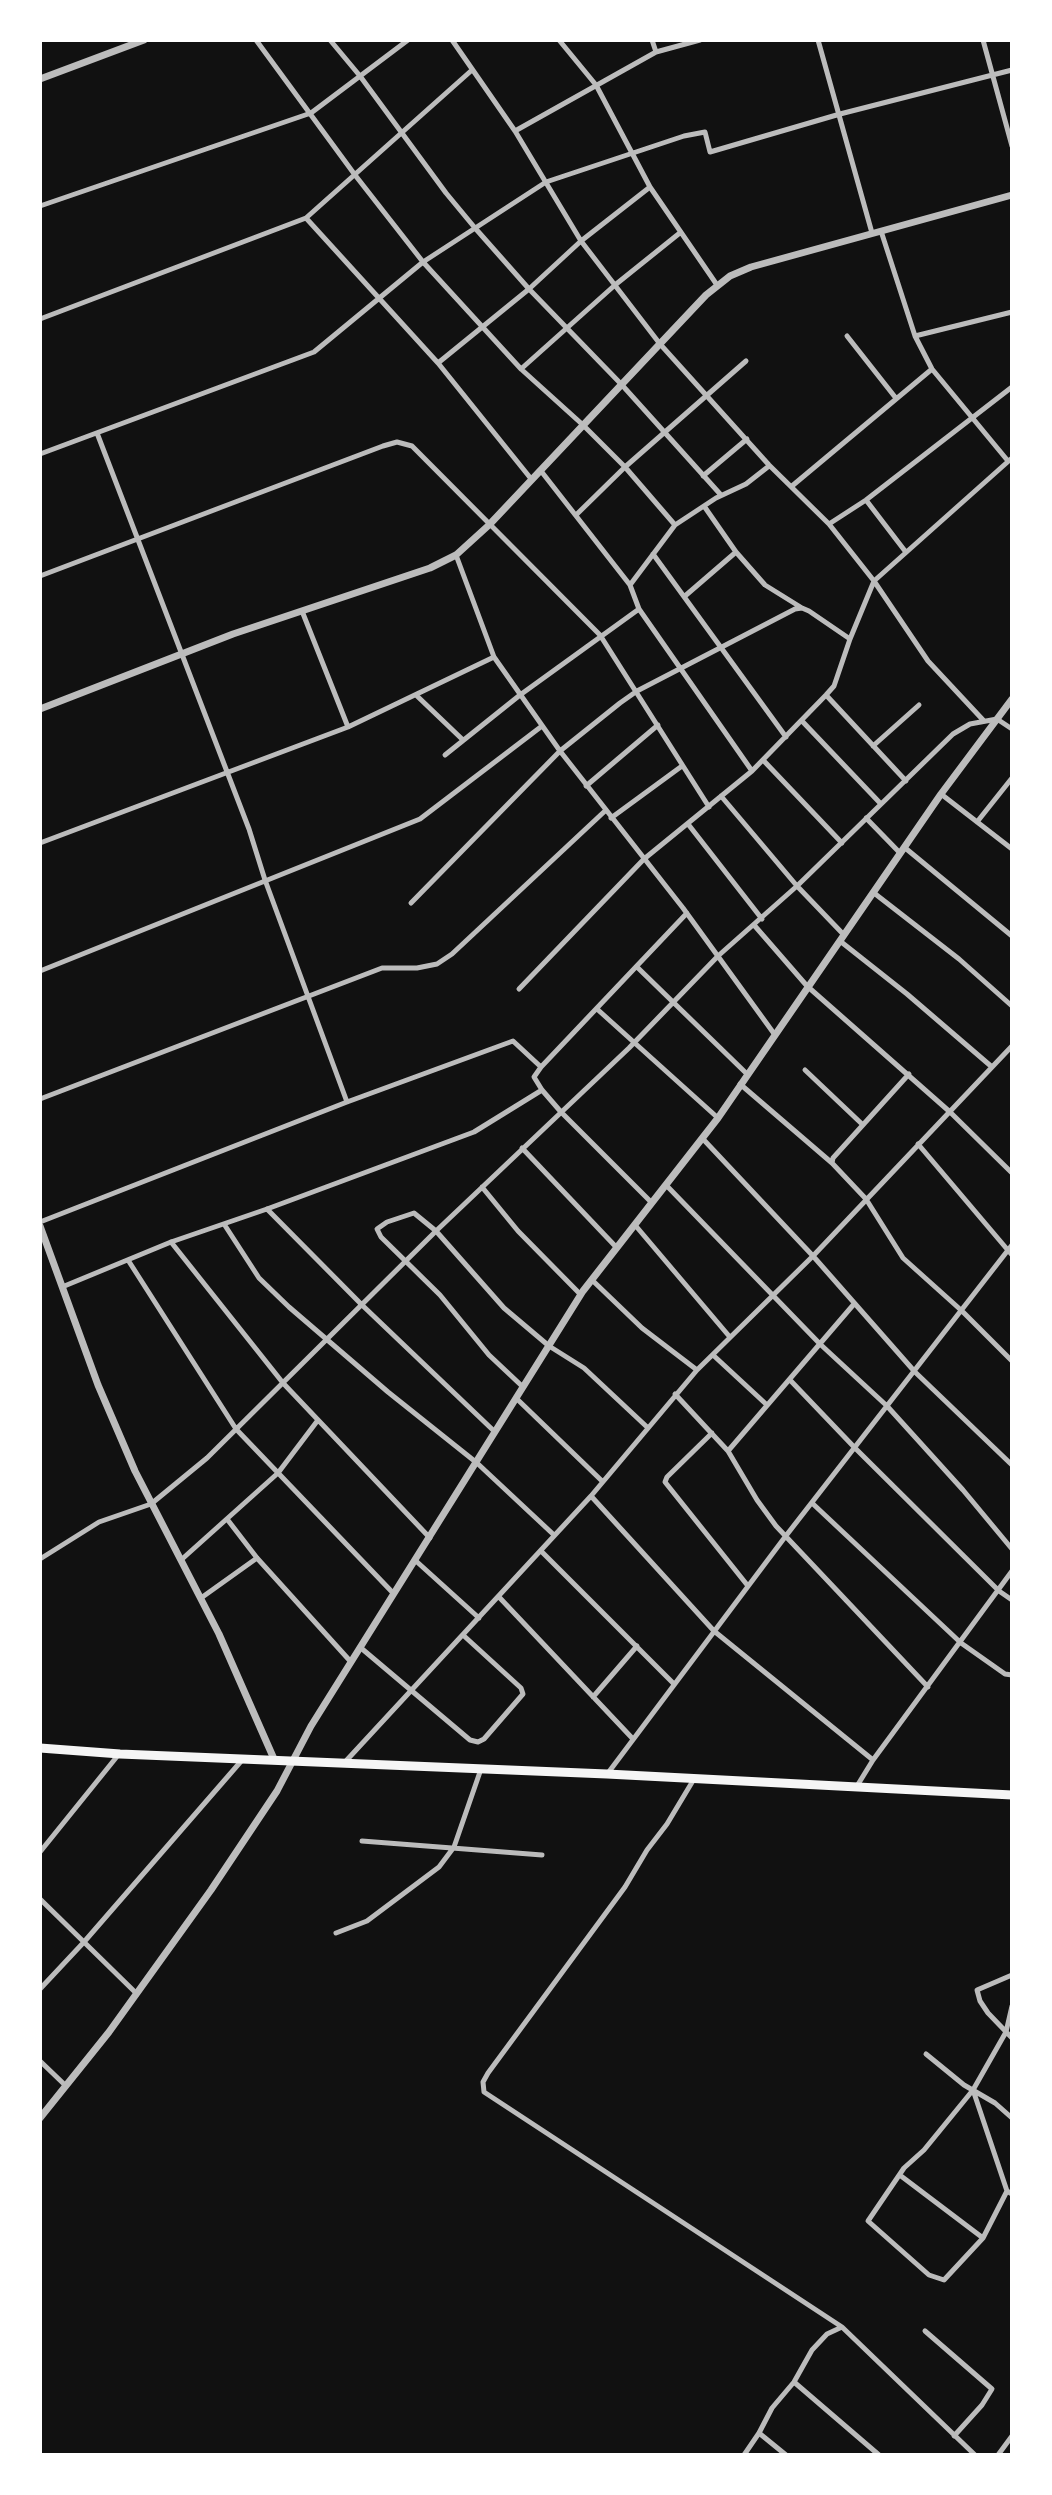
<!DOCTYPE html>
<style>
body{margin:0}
#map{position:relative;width:1052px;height:2495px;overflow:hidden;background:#111;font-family:Poppins,sans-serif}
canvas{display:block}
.frame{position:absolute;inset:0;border:42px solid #fff;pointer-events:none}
</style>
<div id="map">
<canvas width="1052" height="2495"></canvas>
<div class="frame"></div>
</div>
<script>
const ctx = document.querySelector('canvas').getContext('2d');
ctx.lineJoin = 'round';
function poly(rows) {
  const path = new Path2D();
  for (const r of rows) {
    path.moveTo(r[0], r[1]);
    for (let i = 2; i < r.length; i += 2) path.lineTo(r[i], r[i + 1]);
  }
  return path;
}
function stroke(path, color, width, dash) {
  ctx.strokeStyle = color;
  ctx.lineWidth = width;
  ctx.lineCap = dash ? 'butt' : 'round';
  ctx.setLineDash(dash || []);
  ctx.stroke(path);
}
const minor = poly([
 [256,40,355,175,423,262,521,369,583,425,625,467,675,525],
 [330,40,360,76,446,193,475,228,529,289,622,385,721,495],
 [452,40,515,131,581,241,660,344,769,465,829,524,874,581,928,661,984,721],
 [559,40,596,85,650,187,717,285],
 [652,40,656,52],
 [818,40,872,233],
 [983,40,1012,146],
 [515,131,656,52,700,40],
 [40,206,311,113,408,40],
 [306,218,438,363,532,480],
 [881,231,915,336,932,369,1008,461],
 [40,319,306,218,472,70],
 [847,336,895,397],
 [915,336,1012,312],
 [438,363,529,289,581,241,650,187],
 [521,369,615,285,681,232],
 [97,433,249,829,265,880,347,1102],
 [40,454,314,352,423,262,546,182,684,136,705,132,710,152,840,114,1012,70],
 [541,471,630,585,639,609,752,771],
 [703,476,747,439],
 [792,486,932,369],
 [866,500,905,551],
 [704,506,736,552,765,585,802,608],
 [576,515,625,467,746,361],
 [829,524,866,500,1012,387],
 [653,554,786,737],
 [456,555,494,657,560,751,683,908,775,1035],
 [40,576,383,446,397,442,412,446,600,635,709,807],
 [630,585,675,525,716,498,746,484,769,466],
 [685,596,736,552],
 [302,611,348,727],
 [416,695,463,740],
 [826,695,906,781],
 [802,721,880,803],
 [873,746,919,705],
 [445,755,520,695,639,609],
 [763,760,842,843],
 [586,786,658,725],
 [941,794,1012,849],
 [721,796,797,886,844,935],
 [611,818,682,766],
 [866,818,900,853],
 [977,822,1012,778],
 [688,824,762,919],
 [40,843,348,727,494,657],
 [904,847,1012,936],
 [874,893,959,959,1012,1006],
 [411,903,560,751,620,703,637,691,795,609,802,608,809,611,850,639],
 [754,925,807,986,950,1112,1012,1173],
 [840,941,907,994,992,1067],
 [637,967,747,1074],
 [40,971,420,819,542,726],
 [519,989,644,859,752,771,826,695,834,686,850,639,874,581,1012,458],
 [597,1009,718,1118],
 [805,1070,863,1125],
 [740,1084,832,1163,866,1199,903,1258,962,1311,1012,1361],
 [40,1099,382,968,417,968,437,964,452,954,606,810],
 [703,1139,813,1256,915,1372,1012,1465],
 [918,1144,1012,1255],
 [522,1148,617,1248],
 [832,1163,833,1158,909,1074],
 [666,1185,820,1344,887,1406,963,1490,1012,1549],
 [482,1187,518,1231,581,1295],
 [652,1203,561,1112,542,1090,534,1077,541,1067,687,913],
 [267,1209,362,1305,495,1432],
 [40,1222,347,1102,513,1041,541,1067],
 [224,1224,259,1278,289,1307,388,1392,477,1463,554,1535],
 [635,1225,729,1336],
 [171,1242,283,1383,430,1538],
 [128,1260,236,1429,394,1594],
 [592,1280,642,1328,697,1370],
 [62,1287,171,1242,267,1209,474,1132,542,1090],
 [713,1355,767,1405],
 [790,1380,855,1448,999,1591,1012,1600],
 [523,1387,489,1355,440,1295,381,1237,377,1229,387,1222,414,1213,436,1231,504,1308,549,1346,584,1368,647,1427],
 [675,1394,728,1451,757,1500,776,1526,928,1687],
 [517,1399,602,1481],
 [712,1433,667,1477,665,1482,748,1586],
 [728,1451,854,1304],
 [591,1496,714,1631,873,1760],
 [812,1503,961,1643,1005,1674,1012,1675],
 [227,1519,257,1558,351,1662],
 [541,1551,674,1684],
 [40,1559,99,1522,151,1504,207,1458,436,1231,629,1048,718,956,797,886,953,734,970,724,997,719,1012,729],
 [181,1560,278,1473,318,1420],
 [416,1561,479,1618],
 [499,1597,633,1739],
 [201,1598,257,1558],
 [361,1648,470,1740,478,1742,484,1739,523,1694,521,1688,463,1635],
 [593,1697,637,1646],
 [345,1762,591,1496,697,1370,813,1256,1012,1046],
 [608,1773,785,1537,1012,1245],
 [694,1779,667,1824,647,1850,625,1887,488,2073,483,2082,484,2092,842,2327,975,2455],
 [857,1786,873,1760,1012,1571],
 [362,1841,542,1855],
 [40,1852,119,1754],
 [40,1899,137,1994],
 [336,1933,367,1921,439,1867,454,1847,481,1769],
 [1012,1975,977,1990,980,2001,988,2013,1012,2038],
 [40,1989,84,1942,243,1759],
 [926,2054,964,2085,995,2103,1012,2118],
 [40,2061,66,2086],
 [973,2090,1007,2191,1012,2194],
 [901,2176,983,2238],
 [1007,2191,983,2238,944,2280,929,2275,868,2221,904,2168,924,2150,973,2090,1006,2032,1012,2006],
 [925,2331,992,2389,982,2405,954,2436],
 [794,2382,879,2455],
 [759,2433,786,2455],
 [744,2455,759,2433,772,2408,794,2382,812,2350,827,2334,842,2327],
 [998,2455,1012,2436]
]);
const tertiary = poly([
 [40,79,144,40],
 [40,709,233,634,430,568,456,555,489,525,706,295,730,276,751,267,1012,195],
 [40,1226,98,1385,135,1471,219,1634,274,1759],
 [40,2118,109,2032,211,1890,277,1791,311,1726,583,1291,718,1118,941,794,1012,699]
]);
const primary = poly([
 [40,1748,120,1754,607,1774,1012,1795]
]);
stroke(minor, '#bcbcbc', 5);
stroke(tertiary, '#bcbcbc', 7);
stroke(primary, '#f5f5f5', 9);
</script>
